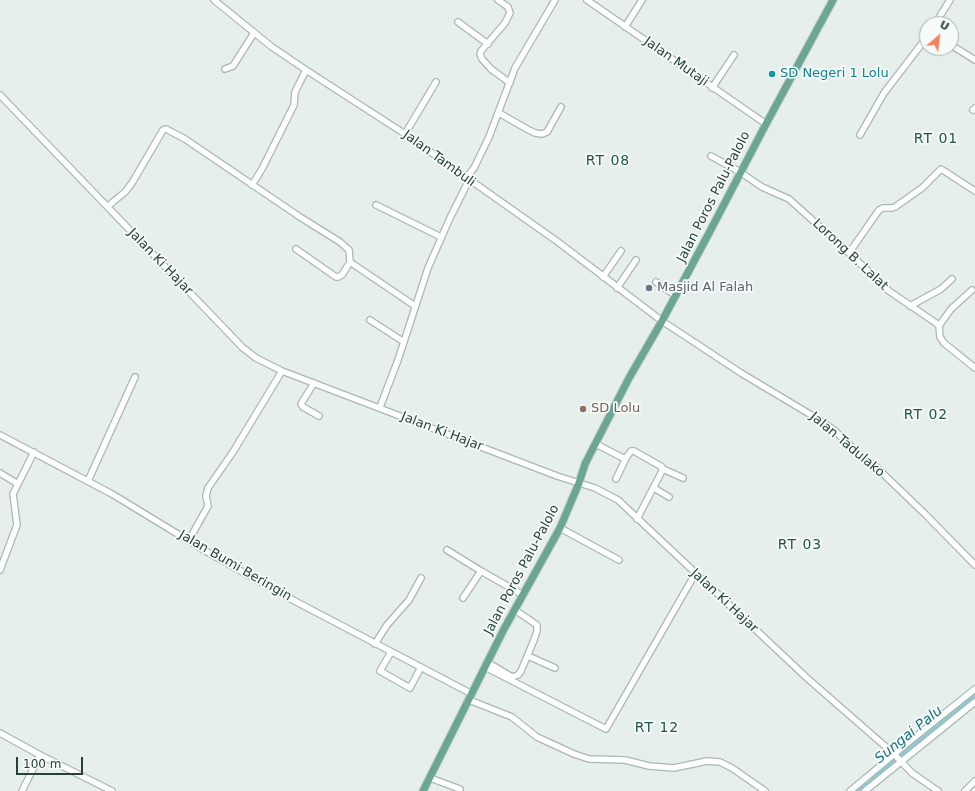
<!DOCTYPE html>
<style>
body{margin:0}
#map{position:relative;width:975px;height:791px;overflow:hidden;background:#e6efeb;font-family:"DejaVu Sans",sans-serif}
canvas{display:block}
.north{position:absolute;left:919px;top:16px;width:40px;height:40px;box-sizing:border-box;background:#f7fbf9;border:1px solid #a3b1ad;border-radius:50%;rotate:28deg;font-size:11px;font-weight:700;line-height:16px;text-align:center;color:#24423a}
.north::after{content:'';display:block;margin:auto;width:14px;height:18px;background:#f4845f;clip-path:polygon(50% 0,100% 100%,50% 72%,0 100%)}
.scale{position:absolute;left:16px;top:757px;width:67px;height:18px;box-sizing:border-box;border:2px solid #24423a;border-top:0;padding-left:5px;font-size:12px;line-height:14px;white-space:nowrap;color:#24423a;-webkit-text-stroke:3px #f7fbf9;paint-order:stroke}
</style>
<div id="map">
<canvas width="975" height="791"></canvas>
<div class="north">U</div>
<div class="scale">100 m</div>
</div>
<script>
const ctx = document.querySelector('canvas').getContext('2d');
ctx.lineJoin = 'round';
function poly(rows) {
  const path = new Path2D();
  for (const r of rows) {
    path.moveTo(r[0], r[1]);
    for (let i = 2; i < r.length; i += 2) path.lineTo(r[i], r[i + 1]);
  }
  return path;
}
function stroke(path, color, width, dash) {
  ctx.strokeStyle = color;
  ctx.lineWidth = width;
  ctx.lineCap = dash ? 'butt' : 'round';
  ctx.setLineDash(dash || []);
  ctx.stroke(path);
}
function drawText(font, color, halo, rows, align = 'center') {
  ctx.font = font + ' "DejaVu Sans",sans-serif';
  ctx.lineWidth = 3.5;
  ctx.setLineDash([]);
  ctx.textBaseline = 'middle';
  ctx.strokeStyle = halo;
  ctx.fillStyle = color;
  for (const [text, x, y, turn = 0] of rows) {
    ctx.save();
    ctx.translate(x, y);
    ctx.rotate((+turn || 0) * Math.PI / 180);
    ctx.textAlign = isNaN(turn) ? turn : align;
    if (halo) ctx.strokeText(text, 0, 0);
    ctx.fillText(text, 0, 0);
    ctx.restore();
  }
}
const canal = poly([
 [856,791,975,695]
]);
const minor = poly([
 [214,0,272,47,306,70,405,134,558,242,662,321,741,373,818,419,834,430,860,455,874,465,925,514,975,565],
 [498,0,508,7,510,13,505,23,481,51,480,54,482,59,491,69,510,83],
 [587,0,766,124],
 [458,22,488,44],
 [935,24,950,0],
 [625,27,642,0],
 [951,45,975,60],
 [225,69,233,66,254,33],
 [712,88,734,55],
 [0,95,221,325,242,347,256,358,282,371,557,476,595,488,618,500,807,678,894,754,912,773,938,791],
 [973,110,975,108],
 [499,113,527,129,535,133,542,134,547,132,561,107],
 [405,134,436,82],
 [860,135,884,93,927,37],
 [711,156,740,172,762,187,789,199,849,253,889,291,936,323,939,326,940,337,944,343,975,368],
 [466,178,474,168,489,137,515,68,555,0],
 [252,185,262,169,294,105,295,92,306,70],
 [376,205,441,237],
 [108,206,125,192,132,183,163,130,166,129,185,139,300,217,340,242,349,250,350,262,415,306],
 [296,249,336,277,338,277,342,275,350,262],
 [849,253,879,210,883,208,892,208,895,207,922,188,941,169,975,191],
 [603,277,621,251],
 [656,282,676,296],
 [617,288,636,260],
 [910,306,941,289,952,279],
 [370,320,404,342],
 [939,326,951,309,972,290],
 [314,383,301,404,303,407,319,416],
 [380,407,398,360,428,268,450,218,469,180],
 [0,435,112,494,209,553,289,598,472,694],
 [596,444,623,458,626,458,631,451,634,451,662,467,662,471,637,519],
 [663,469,683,478],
 [0,473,18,484],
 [616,479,626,458],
 [88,481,135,377],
 [654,488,669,497],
 [560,528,619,560],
 [189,540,208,506,206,496,208,488,233,452,282,371],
 [447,550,481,571,523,595],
 [0,570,17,525,13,494,34,452],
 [463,598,481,571],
 [375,644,387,625,409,600,421,578],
 [391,652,380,671,410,688,421,667],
 [528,656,555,668],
 [487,662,512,677,518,675,521,671,534,640,537,631,537,625,515,610],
 [485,667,606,729,695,574],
 [469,700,512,717,537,737,574,754,589,759,625,760,649,766,674,768,707,761,720,762,732,768,765,791],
 [0,733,40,755,112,791],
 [430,778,460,789],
 [22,791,40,755],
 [850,791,910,741,975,689],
 [865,791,975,702],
 [965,791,975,781]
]);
const major = poly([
 [423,791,504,629,560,528,579,483,585,464,629,378,662,321,708,235,766,124,833,0]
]);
const markers = [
 [772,74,4,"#0f9aa8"],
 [649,288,4,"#6b7280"],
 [583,409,4,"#8d6e63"]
];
const streetNames = [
 ["Jalan Mutaji",676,62,35],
 ["Jalan Tambuli",439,159,36],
 ["Jalan Poros Palu-Palolo",714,197,-63],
 ["Lorong B. Lalat",850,255,43],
 ["Jalan Ki Hajar",160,262,46],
 ["Jalan Ki Hajar",442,432,21],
 ["Jalan Tadulako",847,445,40],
 ["Jalan Bumi Beringin",235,566,30],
 ["Jalan Poros Palu-Palolo",522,570,-62],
 ["Jalan Ki Hajar",724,601,43]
];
const cultureNames = [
 ["SD Negeri 1 Lolu",780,74]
];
const worshipNames = [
 ["Masjid Al Falah",657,288]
];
const educationNames = [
 ["SD Lolu",591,409]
];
const neighbourhoodNames = [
 ["RT 01",936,139],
 ["RT 08",608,161],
 ["RT 02",926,415],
 ["RT 03",800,545],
 ["RT 12",657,728]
];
const waterNames = [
 ["Sungai Palu",909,735,-39]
];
stroke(canal, '#8ec9d4', 4.5);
stroke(minor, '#a8b8b2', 8);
stroke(major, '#c2cac8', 9);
stroke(minor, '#fff', 5.5);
stroke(major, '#6aa596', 7);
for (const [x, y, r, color] of markers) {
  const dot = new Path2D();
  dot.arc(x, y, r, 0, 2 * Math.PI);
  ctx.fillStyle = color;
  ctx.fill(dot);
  stroke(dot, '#f7fbf9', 1.5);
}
drawText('13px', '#24423a', '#f7fbf9', streetNames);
drawText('13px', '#0d838f', '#f7fbf9', cultureNames, 'left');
drawText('13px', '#5b616d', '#f7fbf9', worshipNames, 'left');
drawText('13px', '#785e54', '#f7fbf9', educationNames, 'left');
ctx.letterSpacing = '1px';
drawText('14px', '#1f5548', '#f7fbf9', neighbourhoodNames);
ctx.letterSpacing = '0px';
drawText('italic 14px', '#1c6f80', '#f7fbf9', waterNames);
</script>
